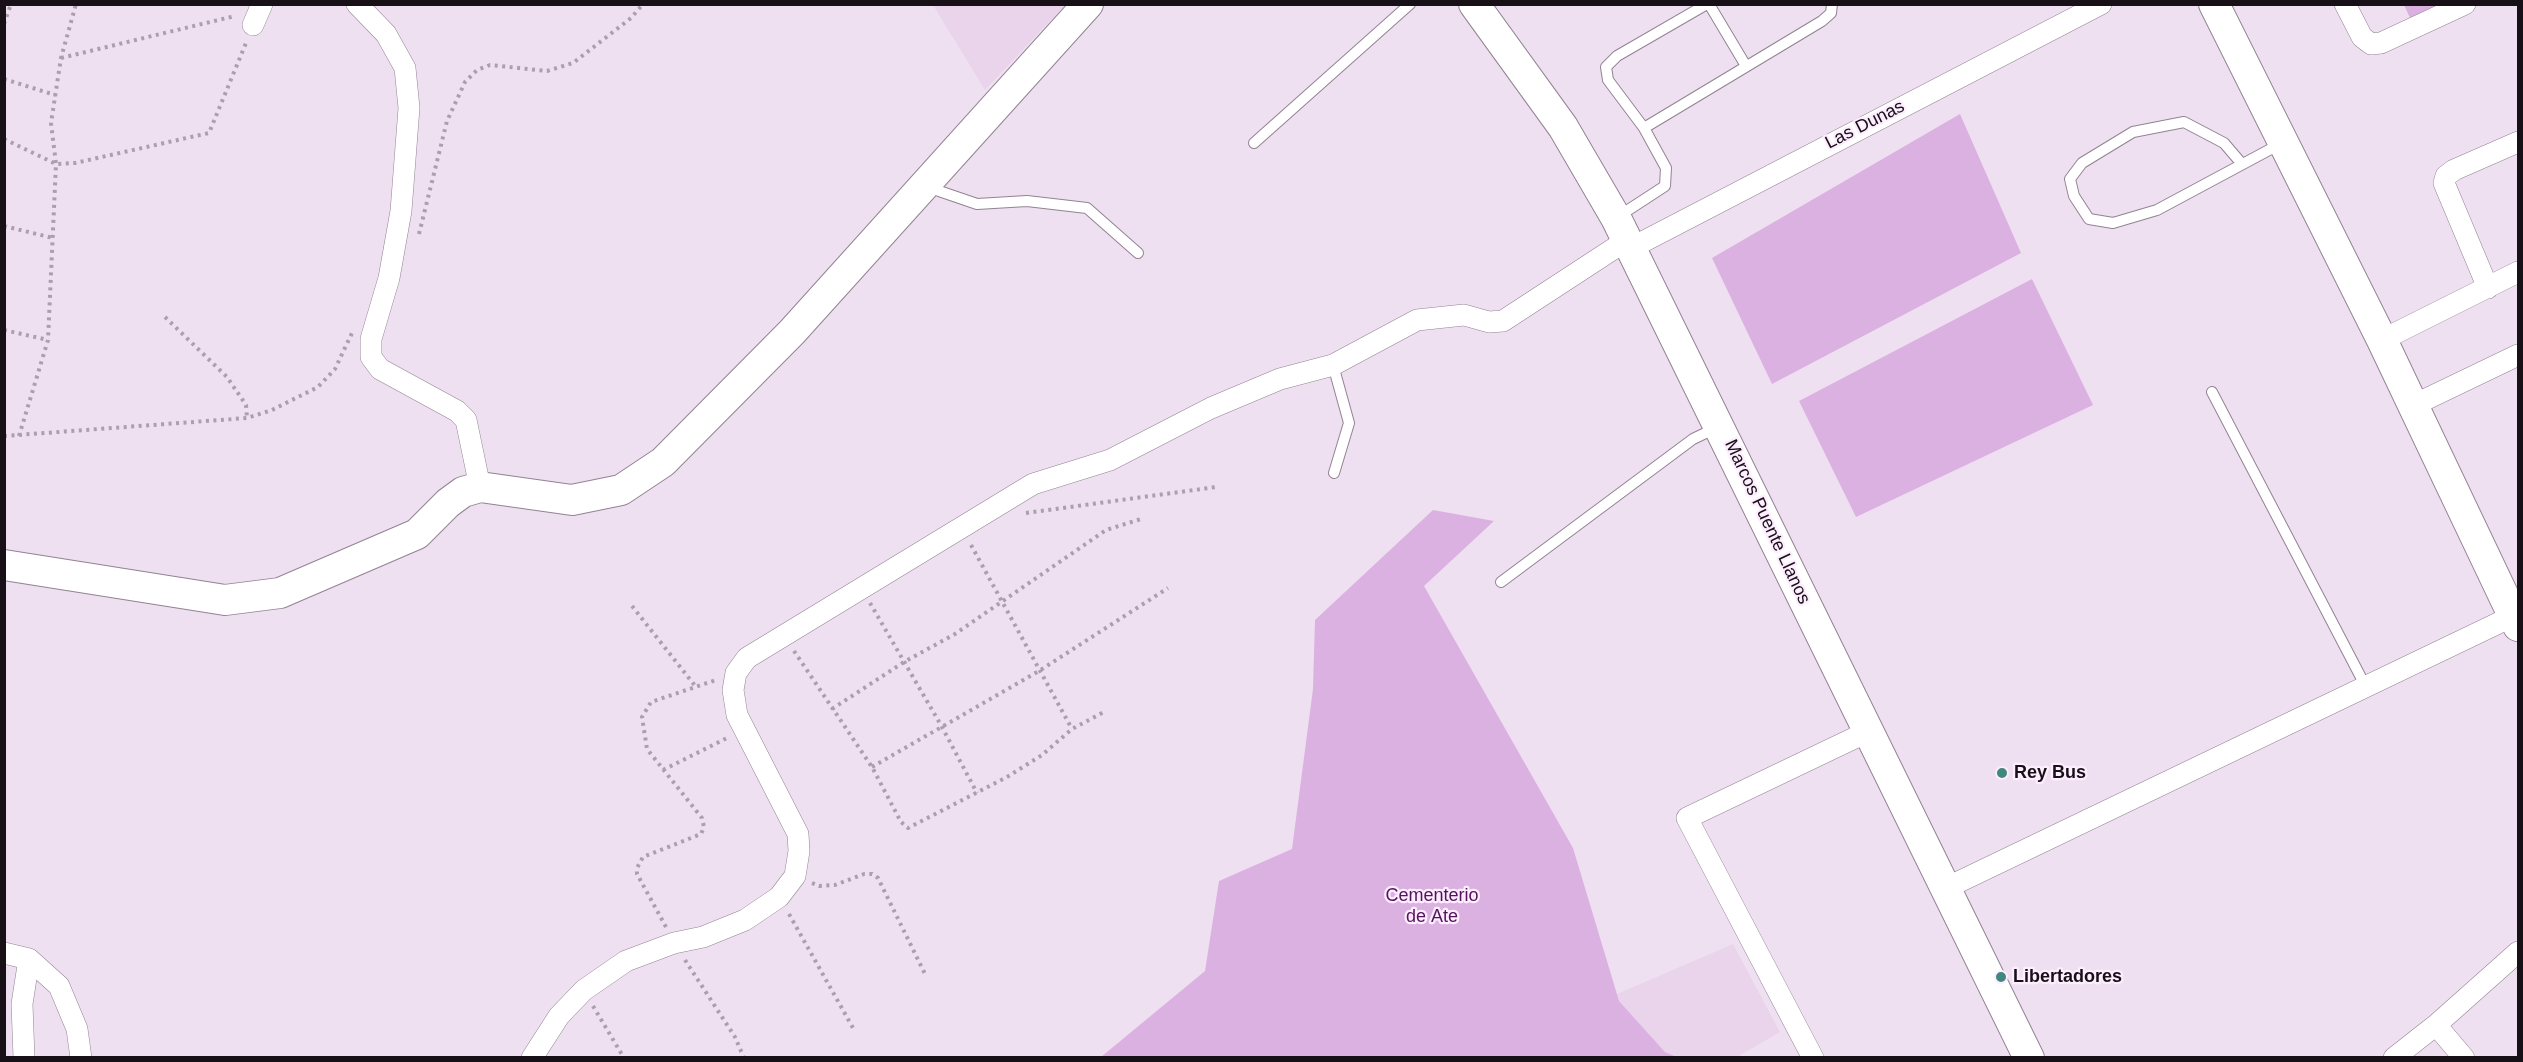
<!DOCTYPE html>
<style>
body{margin:0}
#map{position:relative;width:2523px;height:1062px;overflow:hidden;background:#efe0f1;font-family:Helvetica,sans-serif}
canvas{display:block}
.frame{position:absolute;inset:0;border:6px solid #171117;pointer-events:none}
</style>
<div id="map">
<canvas width="2523" height="1062"></canvas>
<div class="frame"></div>
</div>
<script>
const ctx = document.querySelector('canvas').getContext('2d');
ctx.lineJoin = 'round';
function fill(path, color) {
  ctx.fillStyle = color;
  ctx.fill(path, 'evenodd');
}
function poly(rows) {
  const path = new Path2D();
  for (const r of rows) {
    path.moveTo(r[0], r[1]);
    for (let i = 2; i < r.length; i += 2) path.lineTo(r[i], r[i + 1]);
  }
  return path;
}
function stroke(path, color, width, dash) {
  ctx.strokeStyle = color;
  ctx.lineWidth = width;
  ctx.lineCap = dash ? 'butt' : 'round';
  ctx.setLineDash(dash || []);
  ctx.stroke(path);
}
function drawText(font, color, halo, rows, align = 'center') {
  ctx.font = font + ' Helvetica,sans-serif';
  ctx.lineWidth = 4.5;
  ctx.setLineDash([]);
  ctx.textBaseline = 'middle';
  ctx.strokeStyle = halo;
  ctx.fillStyle = color;
  for (const [text, x, y, turn = 0] of rows) {
    ctx.save();
    ctx.translate(x, y);
    ctx.rotate((+turn || 0) * Math.PI / 180);
    ctx.textAlign = isNaN(turn) ? turn : align;
    if (halo) ctx.strokeText(text, 0, 0);
    ctx.fillText(text, 0, 0);
    ctx.restore();
  }
}
const built = poly([
 [933,5,1065,5,985,90],
 [1733,944,1780,1032,1737,1057,1677,1057,1665,1052,1619,1001,1617,994]
]);
const green = poly([
 [2404,5,2443,5,2411,20],
 [1960,114,2021,253,1772,384,1712,258],
 [2032,279,2093,405,1856,517,1799,401],
 [1433,510,1494,521,1424,586,1573,848,1619,1001,1665,1052,1677,1057,1101,1057,1205,971,1219,881,1292,849,1313,689,1315,620]
]);
const path = poly([
 [4,24,11,4],
 [61,58,235,16],
 [4,79,55,95],
 [4,139,56,164,75,163,209,133,246,43],
 [4,226,53,238],
 [419,234,447,121,465,82,477,70,490,65,547,71,573,63,631,18,643,4],
 [165,317,227,377,246,405,247,418],
 [4,330,48,340],
 [4,436,247,418,272,410,318,387,335,369,352,333],
 [19,436,48,340,56,164,51,123,61,58,76,4],
 [1026,513,1216,487],
 [971,545,1072,729],
 [870,603,942,727,977,793],
 [632,606,696,687],
 [794,651,872,767,901,822,908,828,1007,777,1042,755,1072,729,1104,712],
 [832,709,904,662,955,634,1106,530,1141,519],
 [872,767,1039,671,1168,588],
 [663,770,727,738],
 [812,883,819,886,835,885,864,874,872,874,878,878,925,974],
 [789,914,853,1028],
 [666,927,637,874,637,868,643,857,701,834,704,827,702,818,647,749,642,717,651,702,716,680],
 [685,960,735,1037,744,1058],
 [593,1006,624,1058]
]);
const lane = poly([
 [1709,4,1746,66],
 [1644,128,1822,21,1831,13,1832,4],
 [1254,143,1410,4],
 [2242,164,2224,143,2184,122,2133,132,2082,163,2070,179,2074,196,2089,219,2113,223,2157,210,2282,143],
 [928,184,939,191,977,204,1027,201,1087,208,1138,253],
 [1619,216,1665,186,1666,168,1644,128,1608,80,1606,67,1617,56,1707,4],
 [1333,365,1349,423,1334,473],
 [2212,392,2366,687],
 [1501,582,1693,439,1718,427]
]);
const street = poly([
 [357,4,386,34,405,68,409,108,401,211,389,278,371,339,371,357,380,369,457,411,466,420,480,487],
 [2345,4,2362,37,2371,44,2381,43,2465,4],
 [253,25,262,4],
 [1631,248,2101,4],
 [2488,288,2444,183,2446,176,2454,170,2518,142],
 [2382,340,2518,272],
 [2414,405,2518,355],
 [1944,889,2513,616],
 [4,953,29,959,59,986,77,1029,81,1058],
 [2436,1025,2464,1058],
 [24,1058,22,1004,29,959],
 [532,1058,559,1016,584,990,626,961,674,943,703,937,745,920,779,897,795,876,799,851,798,834,737,715,733,690,736,673,747,658,1033,484,1110,460,1211,408,1280,379,1333,365,1417,320,1464,315,1489,322,1503,321,1627,240],
 [1813,1058,1687,818,1867,732],
 [2394,1058,2436,1025,2518,952]
]);
const secondary = poly([
 [1474,4,1563,127,1616,218,2029,1058],
 [2214,4,2382,340,2518,626],
 [4,565,225,600,280,593,417,534,448,503,463,492,480,487,572,500,621,490,663,462,792,332,1088,4]
]);
const markers = [
 [2002,773,6,"#40877f"],
 [2001,977,6,"#40877f"]
];
const streetNames = [
 ["Las Dunas",1865,125,-27],
 ["Marcos Puente Llanos",1767,522,65]
];
const poiNames = [
 ["Rey Bus",2014,773],
 ["Libertadores",2013,977]
];
const parkNames = [
 ["Cementerio",1432,896],
 ["de Ate",1432,917]
];
fill(built, '#e9d4eb');
fill(green, '#dbb1e1');
stroke(lane, '#928393', 12);
stroke(street, '#928393', 22);
stroke(secondary, '#928393', 32);
stroke(path, '#ab9fad', 4, [3, 4.5]);
stroke(lane, '#fff', 10);
stroke(street, '#fff', 21);
stroke(secondary, '#fff', 30);
for (const [x, y, r, color] of markers) {
  const dot = new Path2D();
  dot.arc(x, y, r, 0, 2 * Math.PI);
  ctx.fillStyle = color;
  ctx.fill(dot);
  stroke(dot, '#fdedff', 2);
}
drawText('18px', '#171117', '#fdedff', streetNames);
drawText('bold 18px', '#171117', '#fdedff', poiNames, 'left');
drawText('18px', '#54125d', '#fdedff', parkNames);
</script>
